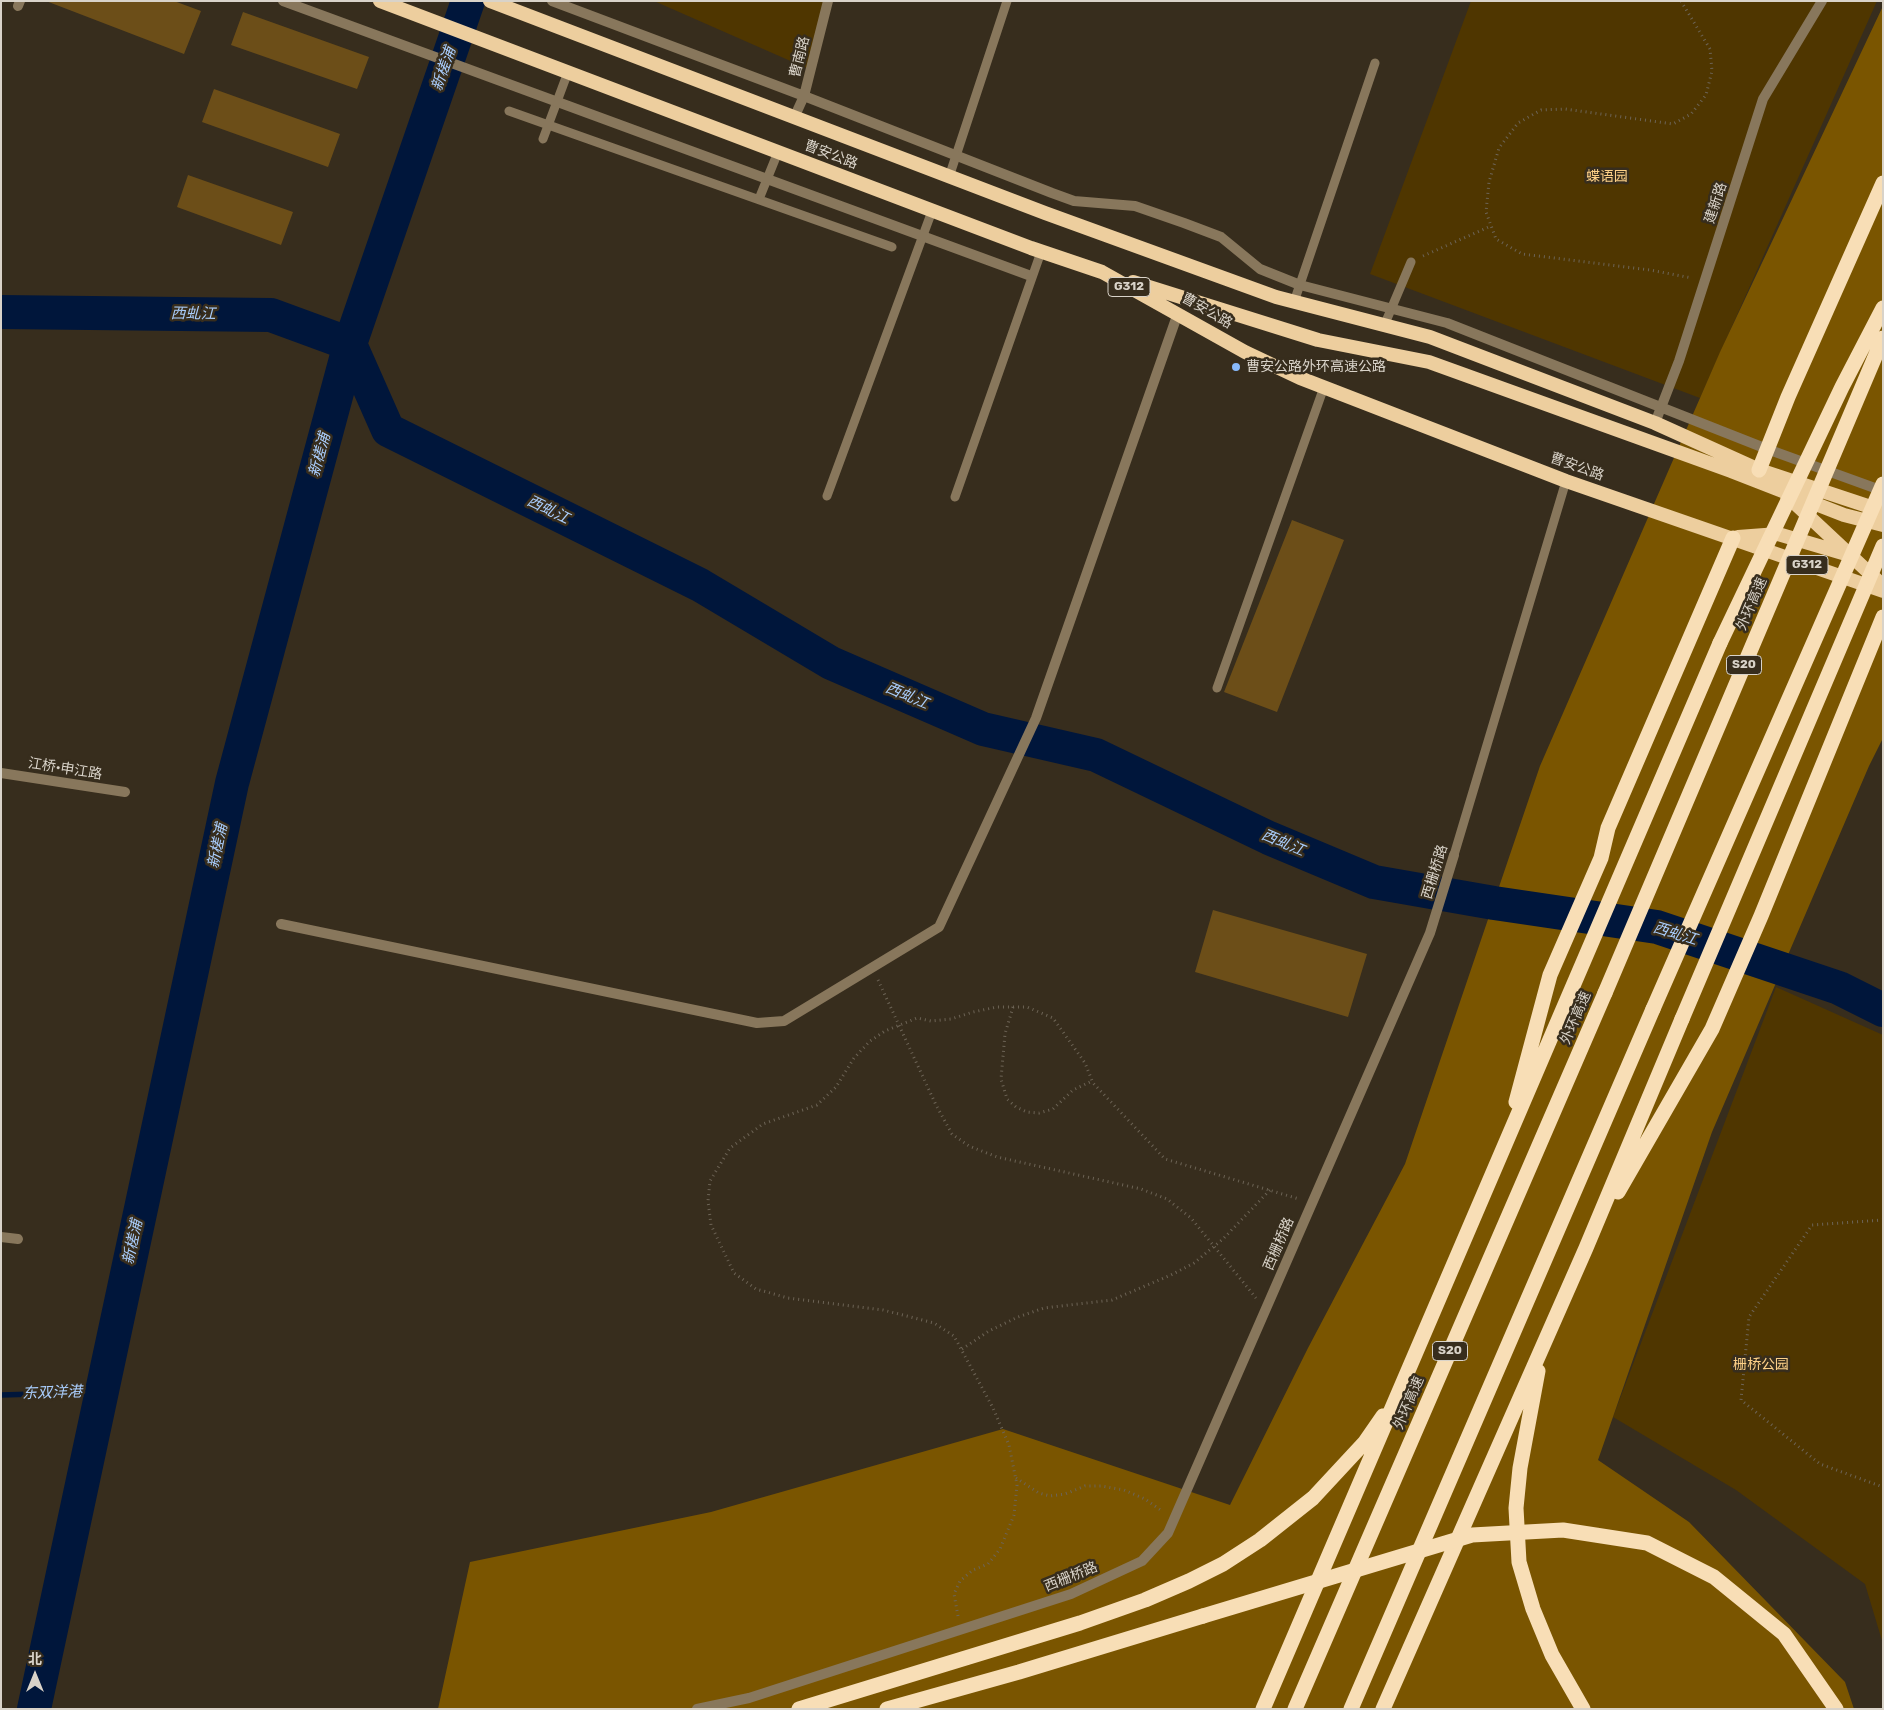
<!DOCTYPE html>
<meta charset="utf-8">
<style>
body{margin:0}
#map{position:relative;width:1884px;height:1710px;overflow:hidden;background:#372d1d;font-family:Rubik,"Noto Sans SC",sans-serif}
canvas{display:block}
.frame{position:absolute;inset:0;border:2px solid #d9d3c9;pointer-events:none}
.north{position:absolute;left:10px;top:1650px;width:50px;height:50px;-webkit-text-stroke:4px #372d1d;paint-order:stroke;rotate:0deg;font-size:14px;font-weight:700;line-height:20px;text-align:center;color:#d9d3c9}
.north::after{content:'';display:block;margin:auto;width:18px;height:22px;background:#d9d3c9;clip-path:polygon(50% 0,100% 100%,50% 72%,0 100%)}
</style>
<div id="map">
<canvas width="1884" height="1710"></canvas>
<div class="frame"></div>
<div class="north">北</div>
</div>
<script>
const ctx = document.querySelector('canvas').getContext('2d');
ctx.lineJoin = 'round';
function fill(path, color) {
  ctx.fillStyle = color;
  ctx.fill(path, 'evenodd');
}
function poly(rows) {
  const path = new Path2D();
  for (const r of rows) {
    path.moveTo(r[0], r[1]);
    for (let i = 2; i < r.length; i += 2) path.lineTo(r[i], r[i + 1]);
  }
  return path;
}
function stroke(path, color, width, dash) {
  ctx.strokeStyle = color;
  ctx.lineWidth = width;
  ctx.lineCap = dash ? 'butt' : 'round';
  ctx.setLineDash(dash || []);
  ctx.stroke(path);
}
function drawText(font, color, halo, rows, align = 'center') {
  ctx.font = font + ' Rubik,"Noto Sans SC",sans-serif';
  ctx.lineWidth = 5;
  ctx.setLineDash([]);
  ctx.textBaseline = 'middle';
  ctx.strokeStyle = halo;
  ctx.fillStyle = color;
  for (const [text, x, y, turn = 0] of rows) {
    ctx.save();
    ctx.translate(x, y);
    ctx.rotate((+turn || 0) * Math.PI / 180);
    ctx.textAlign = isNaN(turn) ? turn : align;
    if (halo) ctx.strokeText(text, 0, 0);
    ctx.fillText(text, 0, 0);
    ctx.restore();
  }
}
const green = poly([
 [654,1,828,1,811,70],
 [1471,1,1877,1,1700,398,1370,274],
 [1776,987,1883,1035,1883,1644,1865,1584,1736,1490,1613,1417]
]);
const forest = poly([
 [1883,6,1883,738,1869,766,1712,1132,1598,1460,1689,1522,1845,1682,1854,1709,438,1709,470,1562,711,1512,1003,1429,1230,1505,1308,1348,1405,1164,1540,766,1720,352]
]);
const stream = poly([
 [1,1395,103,1392]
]);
const river = poly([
 [1,312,271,315,350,344,388,430,700,585,831,663,983,729,1096,755,1269,838,1374,882,1494,903,1657,927,1839,988,1883,1010],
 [34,1709,232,783,350,344,468,1]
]);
const building = poly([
 [46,1,174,1,201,11,184,54],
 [243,12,369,57,357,89,231,45],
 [214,89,340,134,328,167,202,122],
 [188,175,293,212,281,245,177,207],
 [1292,520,1344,540,1277,712,1224,692],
 [1213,910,1367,954,1348,1017,1195,972]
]);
const path = poly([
 [1681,1,1710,49,1712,71,1706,95,1691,114,1673,124,1565,109,1541,110,1518,123,1499,148,1489,182,1486,212,1496,239,1522,254,1650,270,1692,278],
 [1423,256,1491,226],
 [878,980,936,1105,952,1134,969,1146,997,1157,1141,1189,1167,1199,1191,1218,1256,1298],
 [1013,1007,1005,1034,1001,1079,1007,1099,1016,1107,1027,1112,1039,1113,1053,1109,1073,1090,1092,1081],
 [1883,1220,1812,1225,1749,1317,1741,1400,1820,1464,1883,1487],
 [962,1349,989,1331,1018,1317,1044,1308,1112,1300,1171,1275,1194,1263,1223,1239,1270,1190],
 [1016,1478,1039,1493,1050,1496,1065,1494,1085,1486,1101,1486,1124,1490,1145,1499,1162,1511],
 [958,1616,954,1594,960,1581,973,1570,988,1564,1000,1549,1014,1515,1017,1485,1009,1445,993,1408,954,1336,934,1323,883,1310,788,1298,756,1289,734,1273,711,1225,708,1201,710,1181,730,1148,763,1124,817,1105,836,1087,854,1058,870,1041,885,1031,917,1018,931,1021,951,1019,973,1012,997,1007,1027,1007,1053,1018,1085,1063,1093,1083,1165,1159,1299,1199]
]);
const service = poly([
 [509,111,892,247],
 [543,139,568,72],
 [949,177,1007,1],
 [759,199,778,152],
 [1294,302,1375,63],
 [1384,326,1411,262],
 [827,496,932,211],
 [955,497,1041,252],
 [1217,688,1324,387],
 [1454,855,1566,481]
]);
const minor = poly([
 [283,1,1031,276],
 [552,1,804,96,1052,193,1074,201,1135,206,1184,223,1221,237,1260,269,1300,285,1447,323,1767,449,1883,491],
 [18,6,20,1],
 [794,118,804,96,828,1],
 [1655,423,1679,361,1763,99,1822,1],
 [1,773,125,792],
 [281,924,757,1023,784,1021,939,927,1036,718,1178,313],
 [1,1237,18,1239],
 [697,1709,749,1698,1071,1594,1142,1561,1168,1533,1430,933,1454,855]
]);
const trunk = poly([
 [380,1,1031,248,1102,272,1245,352,1300,378,1566,481,1883,591],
 [490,1,1045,213,1276,297,1430,337,1655,423,1759,470,1883,511],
 [1133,282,1318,340,1429,362,1731,471,1844,515,1883,525],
 [1787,496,1879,582],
 [1738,537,1778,534,1846,554]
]);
const motorway = poly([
 [1759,470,1788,397,1883,183],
 [1516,1102,1550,975,1601,858,1608,828,1733,538],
 [1618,1192,1712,1029,1761,916,1883,617],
 [1538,1371,1520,1468,1516,1508,1519,1562,1533,1609,1552,1655,1583,1709],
 [799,1709,1080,1623,1145,1600,1189,1581,1223,1564,1260,1540,1313,1498,1365,1442,1383,1416],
 [887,1709,1019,1672,1203,1616],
 [1263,1709,1720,643],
 [1295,1709,1605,993],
 [1351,1709,1653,1009],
 [1383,1709,1586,1248,1682,1019]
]);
const motorwayBridge = poly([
 [1720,643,1842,387,1883,308],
 [1605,993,1883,338],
 [1653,1009,1883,484],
 [1682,1019,1883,546],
 [1203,1616,1472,1535,1563,1530,1647,1543,1714,1577,1784,1634,1836,1709]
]);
const markers = [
 [1236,367,5,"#89bafc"]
];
const shields = [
 [1129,287,42],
 [1807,565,42],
 [1744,665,35],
 [1450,1351,35]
];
const shieldNames = [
 ["G312",1129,287],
 ["G312",1807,565],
 ["S20",1744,665],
 ["S20",1450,1351]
];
const streetNames = [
 ["曹南路",800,57,-76],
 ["曹安公路",831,155,21],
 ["建新路",1716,203,-72],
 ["曹安公路",1207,311,30],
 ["曹安公路",1577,467,20],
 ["外环高速",1752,604,-67],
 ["江桥·申江路",65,769,9],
 ["西栅桥路",1435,872,-73],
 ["外环高速",1576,1018,-67],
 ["西栅桥路",1279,1244,-67],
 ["外环高速",1409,1403,-67],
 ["西栅桥路",1071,1577,-22]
];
const parkNames = [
 ["蝶语园",1607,177],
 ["栅桥公园",1761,1365]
];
const poiNames = [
 ["曹安公路外环高速公路",1246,367]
];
const waterNames = [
 ["新槎浦",444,69,-71],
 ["西虬江",193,314,1],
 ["新槎浦",320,455,-75],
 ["西虬江",548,510,26],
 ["西虬江",907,696,23],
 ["西虬江",1283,843,23],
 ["新槎浦",218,846,-78],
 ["西虬江",1675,934,17],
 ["新槎浦",133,1242,-78],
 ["东双洋港",52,1393,-2]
];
fill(green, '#4f3600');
fill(forest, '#7a5500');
stroke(stream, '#00163b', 5.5);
stroke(river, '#00163b', 34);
fill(building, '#6c4e18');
stroke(path, '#6d6456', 3, [1, 4]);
stroke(service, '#88775c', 9);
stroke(minor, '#88775c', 10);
stroke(trunk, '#edce9e', 14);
stroke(motorway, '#f8deb6', 15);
stroke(motorwayBridge, '#f8deb6', 15);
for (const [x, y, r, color] of markers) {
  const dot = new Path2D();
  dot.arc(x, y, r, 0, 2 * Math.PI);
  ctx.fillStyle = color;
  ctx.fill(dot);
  stroke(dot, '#372d1d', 2);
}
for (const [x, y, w] of shields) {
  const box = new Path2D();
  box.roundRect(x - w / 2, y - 9.5, w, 19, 4);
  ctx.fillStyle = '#372d1d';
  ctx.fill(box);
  stroke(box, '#d9d3c9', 1);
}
drawText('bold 12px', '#d9d3c9', null, shieldNames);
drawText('14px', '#d9d3c9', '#372d1d', streetNames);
drawText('14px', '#fdd087', '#372d1d', parkNames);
drawText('14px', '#d9d3c9', '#372d1d', poiNames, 'left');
drawText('italic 15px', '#a9cdfc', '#372d1d', waterNames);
</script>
